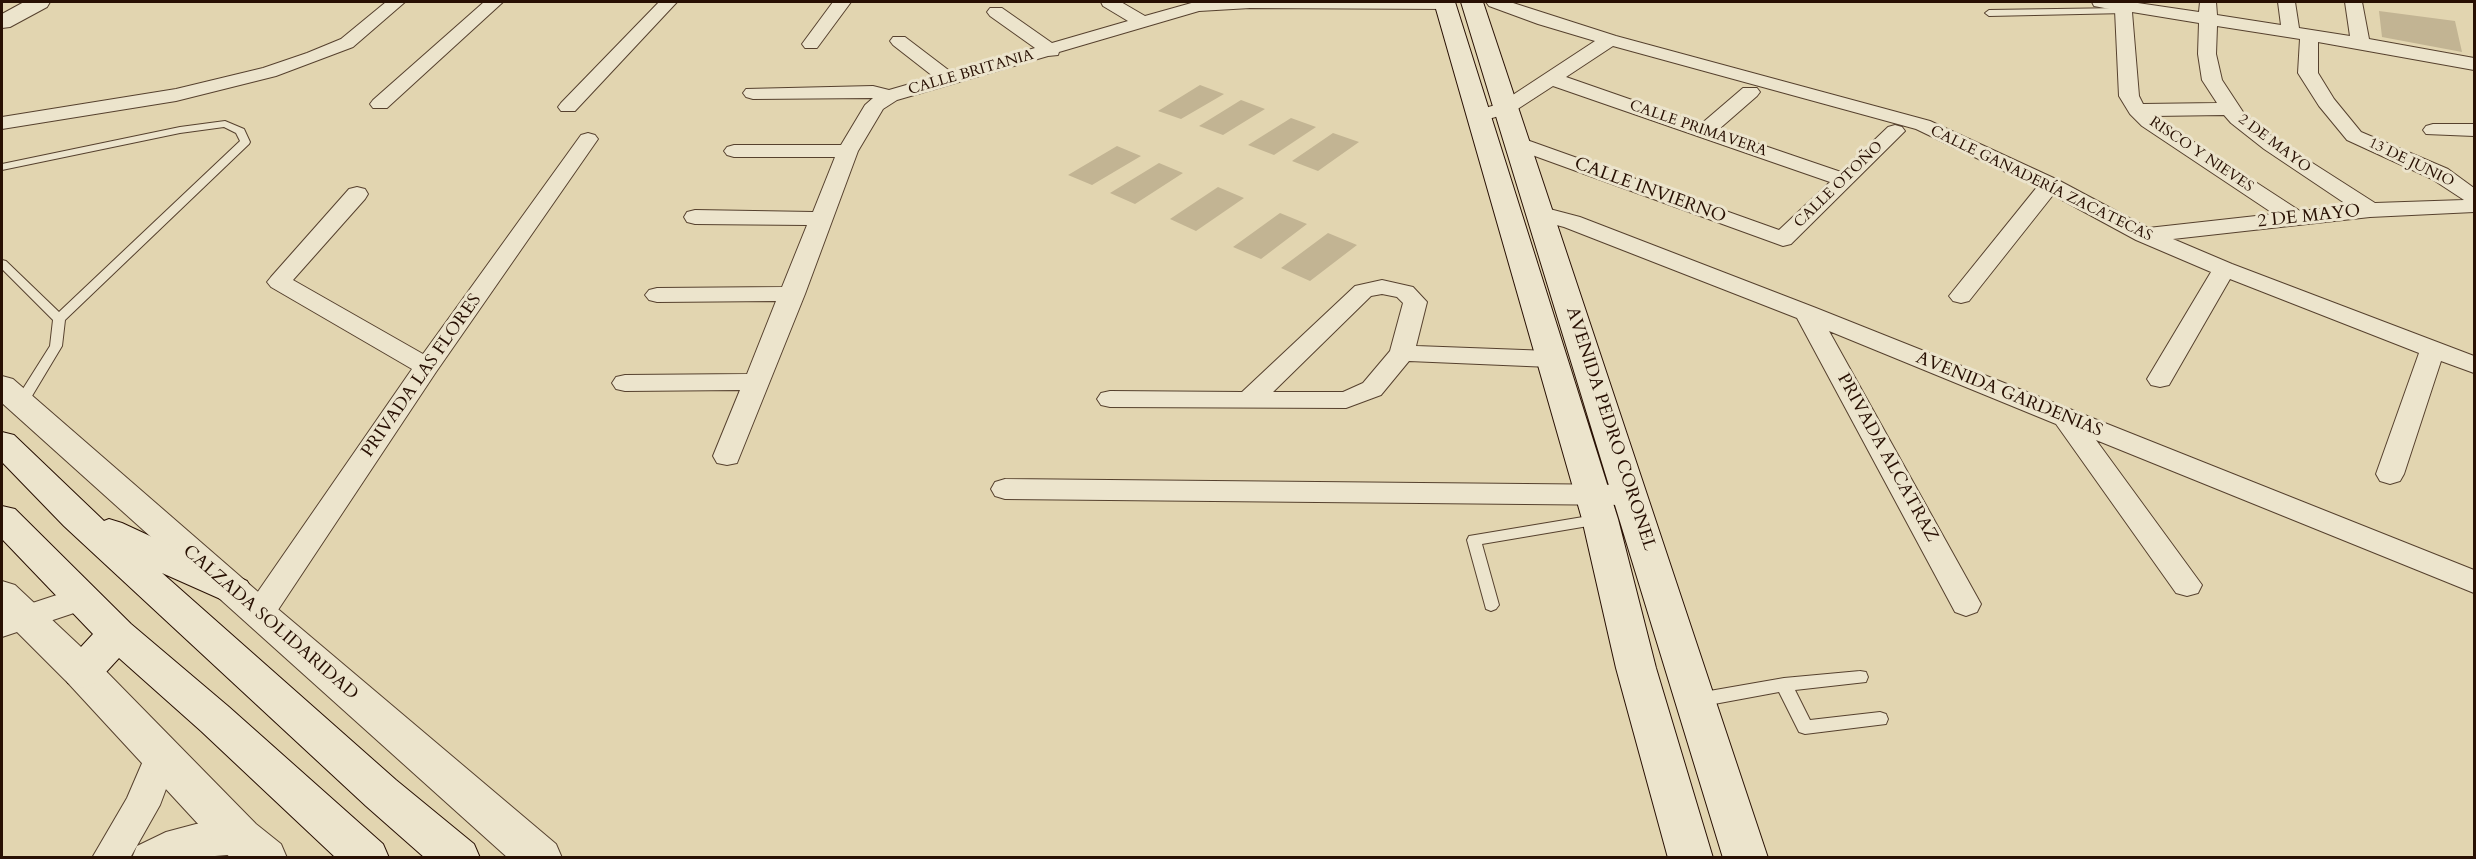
<!DOCTYPE html>
<meta charset="utf-8">
<style>
body{margin:0}
#map{position:relative;width:2476px;height:859px;overflow:hidden;background:#e2d5b0;font-family:Cardo,serif}
canvas{display:block}
.frame{position:absolute;inset:0;border:3px solid #281003;pointer-events:none}
</style>
<div id="map">
<canvas width="2476" height="859"></canvas>
<div class="frame"></div>
</div>
<script>
const ctx = document.querySelector('canvas').getContext('2d');
ctx.lineJoin = 'round';
function fill(path, color) {
  ctx.fillStyle = color;
  ctx.fill(path, 'evenodd');
}
function poly(rows) {
  const path = new Path2D();
  for (const r of rows) {
    path.moveTo(r[0], r[1]);
    for (let i = 2; i < r.length; i += 2) path.lineTo(r[i], r[i + 1]);
  }
  return path;
}
function stroke(path, color, width, dash) {
  ctx.strokeStyle = color;
  ctx.lineWidth = width;
  ctx.lineCap = dash ? 'butt' : 'round';
  ctx.setLineDash(dash || []);
  ctx.stroke(path);
}
function drawText(font, color, halo, rows, align = 'center') {
  ctx.font = font + ' Cardo,serif';
  ctx.lineWidth = 6;
  ctx.setLineDash([]);
  ctx.textBaseline = 'middle';
  ctx.strokeStyle = halo;
  ctx.fillStyle = color;
  for (const [text, x, y, turn = 0] of rows) {
    ctx.save();
    ctx.translate(x, y);
    ctx.rotate((+turn || 0) * Math.PI / 180);
    ctx.textAlign = isNaN(turn) ? turn : align;
    if (halo) ctx.strokeText(text, 0, 0);
    ctx.fillText(text, 0, 0);
    ctx.restore();
  }
}
const green = poly([
 [2379,11,2455,21,2462,52,2382,37],
 [1200,85,1224,94,1181,119,1158,111],
 [1241,100,1265,109,1223,135,1199,126],
 [1291,118,1316,127,1274,155,1248,145],
 [1333,133,1359,142,1318,171,1292,161],
 [1117,146,1141,156,1092,185,1068,175],
 [1159,163,1183,173,1135,204,1110,193],
 [1218,187,1244,198,1196,231,1170,219],
 [1280,213,1307,224,1261,259,1233,247],
 [1328,233,1357,245,1310,281,1281,268]
]);
const service = poly([
 [2123,8,2127,11,2126,13,1989,16,1985,13,1989,10,2123,8],
 [225,121,244,129,250,142,249,144,65,320,62,346,26,406,16,406,14,403,50,346,53,320,2,269,2,260,6,261,59,312,240,141,236,133,224,127,180,133,2,170,2,164,180,127,225,121],
 [1601,514,1606,515,1608,519,1606,523,1482,544,1499,605,1496,609,1491,611,1486,609,1467,540,1469,536,1601,514],
 [1860,671,1866,672,1868,677,1866,682,1795,690,1810,720,1880,712,1886,714,1888,719,1886,724,1805,734,1799,732,1779,692,1698,707,1692,705,1690,700,1692,695,1698,693,1784,678,1860,671]
]);
const minor = poly([
 [386,2,405,2,353,47,276,76,176,101,2,129,2,117,176,89,263,68,307,53,341,39,386,2],
 [484,2,503,2,387,108,373,108,370,104,373,100,484,2],
 [659,2,677,2,575,111,561,111,558,107,561,103,659,2],
 [833,2,851,2,817,48,805,48,802,44,833,2],
 [1101,2,1121,2,1145,16,1195,2,1452,2,1454,4,1451,8,1445,9,1250,8,1199,11,1059,52,1058,55,1048,56,897,100,883,109,858,151,805,294,737,463,727,465,717,463,713,456,740,390,625,391,616,389,612,383,616,377,625,375,747,374,776,301,657,302,649,300,645,295,649,290,657,288,782,287,807,225,695,224,687,222,684,217,687,212,695,210,813,212,835,157,734,157,727,155,724,151,727,147,734,145,841,145,865,105,873,98,753,99,746,97,743,93,746,89,873,86,889,90,934,77,893,45,890,41,893,37,905,37,951,72,1035,48,990,16,987,12,990,8,1002,8,1052,43,1128,21,1103,6,1101,2],
 [1486,2,1510,2,1616,36,1930,121,2058,180,2148,228,2274,214,2142,126,2130,114,2119,96,2115,10,2094,6,2092,2,2131,2,2199,12,2200,2,2216,2,2217,15,2281,25,2278,2,2295,2,2299,28,2350,36,2345,2,2362,2,2369,39,2474,58,2474,70,2318,42,2318,73,2334,99,2361,132,2448,169,2474,188,2474,212,2370,217,2173,239,2232,264,2474,356,2474,373,2441,361,2404,474,2400,481,2390,484,2380,481,2376,474,2419,353,2230,279,2169,385,2160,387,2151,385,2147,379,2211,272,2136,240,2053,195,1969,301,1961,303,1953,301,1949,296,1953,291,2037,187,1916,129,1613,46,1566,77,1701,124,1743,88,1757,88,1760,92,1757,96,1718,130,1841,172,1888,127,1895,125,1902,127,1905,131,1791,244,1783,246,1510,147,1507,143,1510,139,1517,137,1524,139,1779,230,1830,182,1553,86,1513,112,1478,122,1471,120,1468,116,1471,112,1499,104,1595,41,1538,24,1489,6,1486,2],
 [2132,12,2199,23,2198,54,2202,80,2217,103,2143,104,2139,96,2132,12],
 [2217,26,2300,39,2298,73,2319,106,2347,140,2432,179,2464,200,2375,203,2278,141,2245,115,2222,80,2216,54,2217,26],
 [2224,115,2231,123,2264,149,2349,206,2300,211,2154,116,2224,115],
 [2433,124,2474,124,2474,136,2426,134,2423,130,2426,126,2433,124],
 [588,133,595,135,598,139,436,372,270,622,259,626,248,622,243,614,248,606,412,369,271,287,267,282,271,277,349,189,357,187,365,189,368,194,365,199,293,280,423,354,581,135,588,133],
 [1542,207,1580,217,1816,308,2474,570,2474,593,2096,440,2202,585,2198,593,2187,596,2176,593,2056,424,1829,331,1981,604,1977,612,1966,616,1955,612,1797,318,1564,227,1534,219,1531,214,1534,209,1542,207],
 [1382,280,1413,287,1427,302,1416,346,1550,351,1559,353,1563,359,1559,365,1550,367,1409,361,1381,395,1346,408,1110,407,1101,405,1097,399,1101,393,1110,391,1242,392,1355,286,1382,280],
 [1382,294,1397,297,1403,303,1390,351,1363,383,1343,392,1273,392,1371,296,1382,294],
 [1005,479,1629,485,1639,488,1643,495,1639,502,1629,505,1005,499,995,496,991,489,995,482,1005,479],
 [81,587,92,591,96,599,92,607,2,637,2,613,81,587],
 [161,743,173,747,178,757,160,805,130,858,92,858,127,798,149,747,161,743],
 [240,822,253,827,258,838,253,849,240,854,190,858,132,858,137,846,166,832,196,824,240,822]
]);
const tertiary = poly([
 [24,2,50,2,47,7,10,27,2,28,2,14,24,2],
 [2,376,13,379,272,604,556,844,562,858,508,858,2,403,2,376],
 [2,581,15,585,96,661,256,824,281,844,287,858,231,858,224,852,68,683,2,617,2,581]
]);
const secondary = poly([
 [1434,2,1455,2,1618,519,1656,668,1713,858,1668,858,1616,668,1582,519,1434,2],
 [1461,2,1483,2,1768,858,1723,858,1461,2],
 [2,432,14,435,104,521,109,519,122,523,247,581,253,591,247,601,234,605,162,573,396,780,474,844,480,858,425,858,366,806,64,526,2,462,2,432],
 [2,506,15,509,131,624,229,707,383,844,389,858,336,858,201,731,119,658,96,683,82,688,68,683,62,672,68,661,93,634,2,539,2,506]
]);
const farStreetnames = [
 ["CALLE BRITANIA",971,73,-16],
 ["CALLE PRIMAVERA",1698,129,19],
 ["2 DE MAYO",2274,144,37],
 ["RISCO Y NIEVES",2201,155,34],
 ["13 DE JUNIO",2411,163,26],
 ["CALLE GANADERÍA ZACATECAS",2041,184,26],
 ["CALLE OTOÑO",1839,185,-44]
];
const streetNames = [
 ["CALLE INVIERNO",1650,191,20],
 ["2 DE MAYO",2309,217,-6],
 ["PRIVADA LAS FLORES",422,376,-55],
 ["AVENIDA GARDENIAS",2009,395,22],
 ["AVENIDA PEDRO CORONEL",1610,429,72],
 ["PRIVADA ALCATRAZ",1887,458,61],
 ["CALZADA SOLIDARIDAD",270,623,41]
];
fill(green, '#c2b493');
stroke(service, '#56412e', 2);
stroke(minor, '#56412e', 2);
stroke(tertiary, '#56412e', 2);
stroke(secondary, '#281003', 2);
fill(service, '#ece4cc');
fill(minor, '#ece4cc');
fill(tertiary, '#ece4cc');
fill(secondary, '#ece4cc');
drawText('15px', '#281003', '#ece4cc', farStreetnames);
drawText('18px', '#281003', '#ece4cc', streetNames);
</script>
